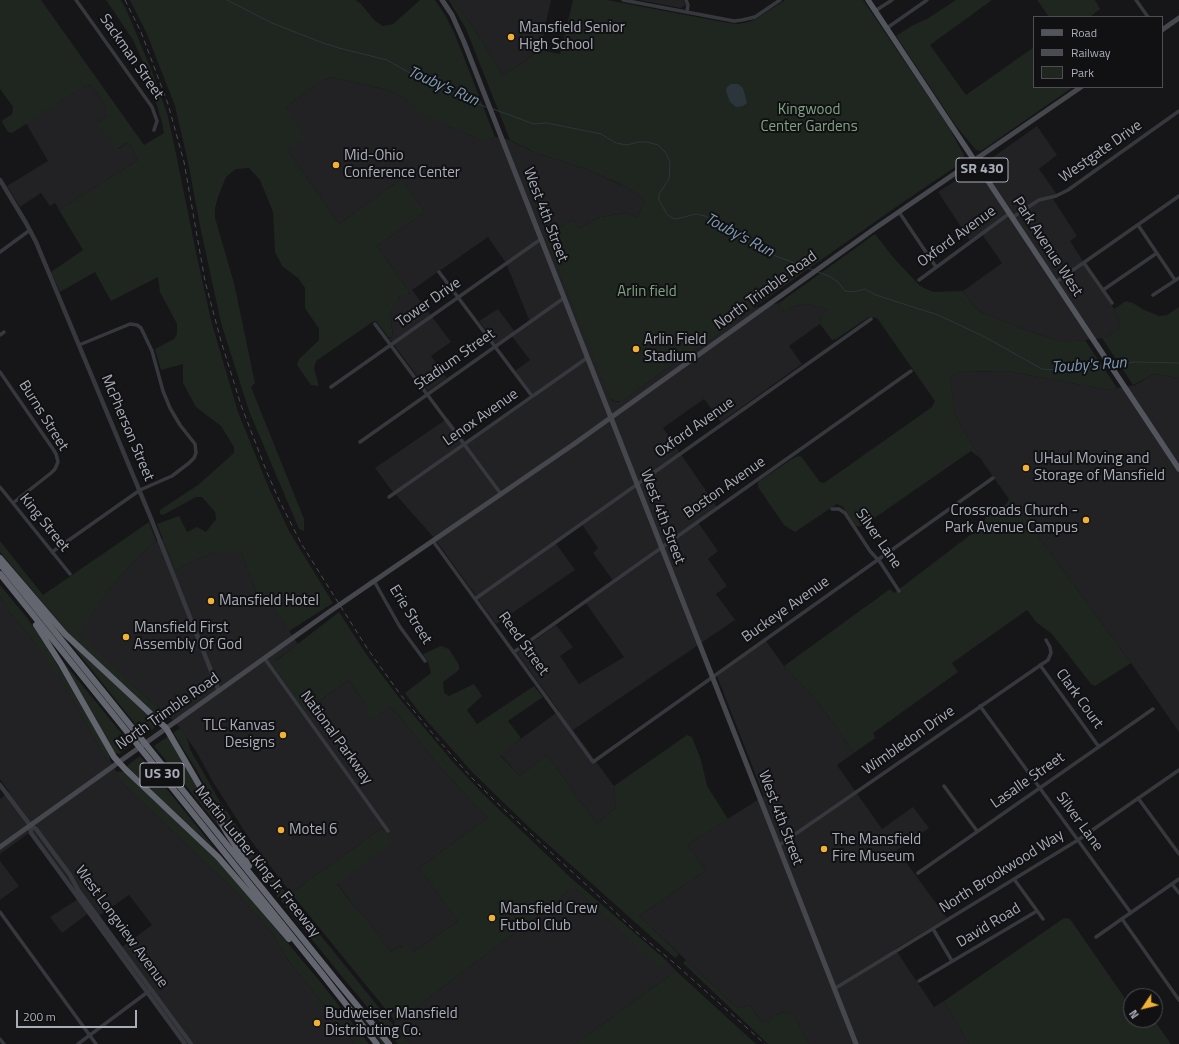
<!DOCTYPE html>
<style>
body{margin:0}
#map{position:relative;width:1179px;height:1044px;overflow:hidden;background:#161618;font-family:"Titillium Web",sans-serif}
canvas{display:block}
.legend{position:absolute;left:1033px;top:16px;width:130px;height:72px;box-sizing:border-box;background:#111113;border:1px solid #4d4f55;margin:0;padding:5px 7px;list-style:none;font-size:12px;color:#a8adb8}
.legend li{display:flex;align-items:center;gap:8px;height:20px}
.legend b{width:20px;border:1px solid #4d4f55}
.north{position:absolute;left:1123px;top:988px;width:40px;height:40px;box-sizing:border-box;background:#111113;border:1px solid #4d4f55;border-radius:50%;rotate:235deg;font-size:11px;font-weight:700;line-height:16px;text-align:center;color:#a8adb8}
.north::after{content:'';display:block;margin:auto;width:14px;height:18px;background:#f2b134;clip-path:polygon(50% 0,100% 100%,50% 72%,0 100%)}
.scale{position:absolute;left:16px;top:1010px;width:121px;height:18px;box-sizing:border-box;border:2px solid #a8adb8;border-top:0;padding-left:5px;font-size:12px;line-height:14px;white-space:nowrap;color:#a8adb8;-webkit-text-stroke:3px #111113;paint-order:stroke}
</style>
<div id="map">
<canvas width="1179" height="1044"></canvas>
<ul class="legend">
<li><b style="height:5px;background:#53555c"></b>Road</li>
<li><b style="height:5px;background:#4a4c52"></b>Railway</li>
<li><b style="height:11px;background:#1e261f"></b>Park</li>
</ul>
<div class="north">N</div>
<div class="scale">200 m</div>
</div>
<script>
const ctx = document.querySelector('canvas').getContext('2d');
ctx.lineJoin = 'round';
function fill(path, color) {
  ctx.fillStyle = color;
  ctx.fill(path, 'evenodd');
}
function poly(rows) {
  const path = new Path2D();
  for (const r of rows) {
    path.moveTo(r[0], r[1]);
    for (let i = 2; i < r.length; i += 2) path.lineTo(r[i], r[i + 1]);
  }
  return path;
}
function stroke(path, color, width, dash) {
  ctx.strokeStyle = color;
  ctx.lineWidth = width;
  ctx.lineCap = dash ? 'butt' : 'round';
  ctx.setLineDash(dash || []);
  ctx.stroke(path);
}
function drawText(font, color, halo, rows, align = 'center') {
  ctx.font = font + ' "Titillium Web",sans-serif';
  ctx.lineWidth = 4;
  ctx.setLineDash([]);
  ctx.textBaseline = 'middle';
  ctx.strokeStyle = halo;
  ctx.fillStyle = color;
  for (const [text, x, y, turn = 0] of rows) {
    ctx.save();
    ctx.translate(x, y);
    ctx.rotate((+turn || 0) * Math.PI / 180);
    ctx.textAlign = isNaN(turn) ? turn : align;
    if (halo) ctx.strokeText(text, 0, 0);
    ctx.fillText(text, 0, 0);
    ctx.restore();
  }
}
const built = poly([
 [452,0,551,0,540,50,503,76,472,25],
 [639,0,683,0,686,5,681,8],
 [331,77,389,90,406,99,418,113,479,139,490,139,495,137,507,139,534,152,586,169,626,187,633,191,645,202,637,217,625,213,601,217,592,221,579,229,574,219,545,237,612,401,618,402,625,399,687,354,699,349,753,308,779,303,780,310,785,311,795,306,806,304,827,309,829,311,821,318,820,324,789,346,802,364,721,422,704,399,663,428,717,507,697,521,718,551,708,559,727,586,716,594,735,620,573,730,614,786,616,808,597,824,547,755,519,776,500,754,559,711,517,653,556,625,573,647,560,656,579,684,624,657,585,602,614,582,593,553,598,548,581,523,555,542,575,570,496,624,435,539,389,487,375,468,448,418,467,444,535,397,515,371,530,360,511,335,495,344,479,321,498,309,515,332,530,322,506,263,488,237,412,290,451,342,431,356,447,378,428,391,388,337,392,338,393,335,390,314,396,302,402,294,410,294,409,291,377,246,425,212,401,179,339,224,288,151,285,108,321,81],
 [87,85,93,86,107,109,107,116,99,122,118,149,126,143,130,144,138,160,59,210,55,203,50,206,41,193,20,207,7,186,48,161,26,123],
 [1037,126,1057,155,1039,169,1058,196,1053,199,1077,236,1070,241,1114,309,1120,322,1118,330,1105,338,1063,342,1028,331,979,311,975,308,963,291,1002,263,982,234,971,242,938,192,996,155],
 [1006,371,1109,390,1117,388,1135,385,1154,374,1179,378,1179,732,1131,663,981,458,959,423,955,413,950,378,958,372],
 [163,539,175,570,214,552,241,552,262,607,271,604,298,644,276,660,305,711,349,680,368,708,368,711,373,716,378,716,389,707,393,708,436,762,478,808,488,817,419,868,458,921,412,953,400,946,391,952,364,915,357,910,337,883,392,843,382,828,291,893,267,862,247,835,213,782,196,751,180,728,169,716,139,691,78,633,113,584,144,551,156,541],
 [0,596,7,606,7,609,35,643,59,675,107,761,110,760,124,785,234,890,274,935,288,960,355,1044,193,1044,122,947,152,925,129,895,99,916,94,909,62,933,50,917,78,899,29,833,0,854,0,799,9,792,0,779],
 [766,641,784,666,818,702,854,753,837,765,882,829,913,807,929,828,897,850,947,918,895,949,934,1007,944,1001,969,1044,809,1044,794,1015,781,1012,762,1023,750,1005,737,1008,639,916,705,871,688,844,764,796,717,676],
 [0,861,19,886,0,900],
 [571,888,575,888,659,967,667,961,676,971,575,1044,410,1044,394,1025,395,1021,399,1021,453,979,558,901]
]);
const green = poly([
 [0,0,41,0,144,145,164,133,162,122,143,62,133,40,106,0,121,0,126,9,153,74,167,113,174,144,197,257,212,324,238,412,268,486,289,531,333,603,289,631,271,604,262,607,241,552,214,552,175,570,157,524,179,516,187,532,197,527,206,532,216,519,215,512,202,497,196,497,163,515,160,514,160,510,198,485,234,453,234,447,221,426,196,407,183,383,183,364,161,370,155,349,174,339,177,334,177,324,160,292,158,277,111,301,95,272,60,292,51,272,83,250,59,210,138,160,130,144,126,143,117,149,115,148,99,126,99,122,107,116,107,109,93,86,87,85,12,133,8,132,2,122,3,120,12,114,13,107,0,89],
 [130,0,356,0,361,4,375,21,383,26,393,24,420,0,435,0,445,15,454,32,495,137,490,139,479,139,417,113,406,99,389,90,331,77,321,81,285,108,306,138,288,151,339,224,401,179,425,212,377,246,409,291,409,295,404,294,399,297,390,314,393,337,388,337,376,321,374,321,316,361,314,368,319,386,311,385,297,365,299,359,319,340,319,329,305,308,305,288,298,278,282,266,275,252,273,212,260,180,249,168,236,169,226,177,218,197,215,208,215,218,234,283,255,383,251,387,304,519,304,531,299,529,249,411,221,323,200,226,188,162,175,106,147,34],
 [449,0,452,0,472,25,503,76,540,50,560,54,573,0,607,0,728,23,738,24,748,22,756,19,785,0,863,0,947,124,964,155,964,160,961,163,899,205,753,308,699,349,687,354,622,401,614,401,610,398,545,237,574,219,579,229,592,221,601,217,625,213,637,217,645,202,633,191,618,183,586,169,534,152,510,140,466,29],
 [956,0,992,0,930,45,966,95,1034,47,1034,87,1073,87,981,151,976,150,956,126,896,36,913,25,927,19],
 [1037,0,1095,0,1100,9,1090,17,1049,17],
 [875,234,893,257,920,286,933,292,963,291,975,308,979,311,1028,331,1063,342,1085,340,1117,388,1109,390,1006,371,958,372,950,378,955,413,959,423,981,458,1006,491,1019,510,1131,663,1095,686,1091,684,1052,634,1036,622,1027,610,952,663,958,672,873,733,875,738,854,753,818,702,784,666,890,589,894,593,982,526,986,517,1007,503,1009,499,980,458,971,451,863,526,856,526,843,507,837,504,795,532,784,525,758,487,758,482,795,457,801,456,820,482,824,483,932,407,935,401,877,318,869,317,836,339,832,340,820,324,821,318,828,311,827,309,806,304,795,306,785,311,780,310,779,303],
 [1126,301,1133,303,1144,310,1159,316,1167,315,1179,307,1179,378,1154,374,1133,385,1102,338,1105,338,1118,330,1120,322,1114,309],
 [149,522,156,541,144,551,113,584,79,633,139,691,169,716,163,719,159,717,70,635,0,552,0,541,43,595],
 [0,585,28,619,46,646,109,753,110,760,107,761,59,675,56,674,35,643,7,609,7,606,0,596],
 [339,612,366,654,400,699,453,762,485,796,571,878,667,961,659,968,575,888,571,888,558,901,453,979,399,1021,395,1021,391,1016,291,893,382,828,393,843,337,884,357,910,364,915,391,952,400,946,401,948,406,944,412,953,458,921,419,868,488,817,478,808,436,762,393,708,389,707,378,716,373,716,368,719,366,718,365,715,368,711,368,708,349,680,305,711,299,703,274,666,273,663],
 [70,642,156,723,155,728,144,735,70,643],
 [441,646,449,649,459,665,459,670,443,682,444,693,449,696,474,684,482,696,467,710,477,724,534,686,543,697,508,721,521,738,500,755,519,776,547,755,597,824,616,808,614,786,687,735,692,737,701,760,707,786,728,819,688,844,705,871,639,916,679,954,675,958,533,831,473,773,419,712,405,693,431,673,428,662,423,654],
 [61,659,131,745,119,754,115,753],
 [180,728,187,738,190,749,219,800,267,869,389,1020,410,1044,398,1044,339,973,247,859,224,822,197,771,174,734,174,732],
 [167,737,170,739,223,832,154,746],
 [140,756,217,851,127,767,129,764],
 [119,771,123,772,127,775,222,865,318,979,369,1044,355,1044,288,960,274,935,234,890,124,785,116,773],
 [1064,918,1070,919,1131,1007,1131,1020,1140,1020,1148,1028,1156,1023,1171,1044,969,1044,944,1001],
 [686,960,737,1008,750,1005,762,1023,781,1012,794,1015,809,1044,768,1044,683,963],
 [676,971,756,1044,575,1044],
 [356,1010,385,1044,382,1044]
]);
const water = poly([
 [731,84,738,84,743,88,747,103,743,106,736,107,730,102,726,91,727,87]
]);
const stream = poly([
 [227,0,272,23,323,43,339,48,387,60,429,84,486,107],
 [493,109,534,124,547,123,601,134,616,143,627,145,638,142,647,142,658,145,666,153,670,162,669,179,659,194,659,200,667,214,672,218,676,219,696,214,705,216,735,236,776,256,813,270],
 [818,272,829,276,838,282,845,291,853,292,865,289,876,295,938,315,983,336,1042,369,1057,370,1072,367,1096,368,1109,366],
 [1114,365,1135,362,1179,363]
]);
const minor = poly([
 [76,0,152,107,157,121,154,130],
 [623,0,734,21,742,20,755,17,780,0],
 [686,0,688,5,687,12],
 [1136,0,1148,17],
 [875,11,892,0],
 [887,28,927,0],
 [899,212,936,267],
 [1013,217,1039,200,1056,196,1068,190,1179,111],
 [1138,225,1175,280],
 [0,252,30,230],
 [1084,263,1112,303],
 [439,272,532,396],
 [919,280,1010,213],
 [1056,282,1179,196],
 [1103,290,1157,253],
 [1153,295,1179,278],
 [375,324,501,494],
 [0,335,4,332],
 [0,372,53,449,56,454,58,462,55,469,51,473,13,503],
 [331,387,541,239],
 [360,442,564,298],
 [0,487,70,574],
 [389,497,587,358],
 [832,509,839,509,845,513,870,551,880,562,899,591],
 [433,541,593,762,993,478],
 [52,552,140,490,172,476,189,463,194,458,196,453,195,444,180,425,170,408,163,391,152,351,141,328,137,325,130,324,79,345],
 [374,581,400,627,425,661],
 [475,599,871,319],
 [514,652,911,371],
 [265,659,388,831],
 [1040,665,1099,747],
 [980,706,1131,913],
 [944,786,977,831],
 [1138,798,1179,854],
 [778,846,1048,660,1051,653,1050,647,1046,640],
 [918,873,1153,709],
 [1014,879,1043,919],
 [1172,884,1179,893],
 [0,912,96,1044],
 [1122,919,1179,1000],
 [933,929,952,961],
 [1096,937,1179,879],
 [919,981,1037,911],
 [834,989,1078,840,1179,770],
 [0,1039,4,1044],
 [78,1044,149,991]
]);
const tertiary = poly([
 [0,180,26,223,36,242,150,516,219,691],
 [0,785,30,825,36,829,70,875,78,890,191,1044],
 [30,825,31,833,185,1044]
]);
const secondary = poly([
 [442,0,452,15,464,42,856,1044],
 [1162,30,1179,18],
 [0,847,329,612,574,444,874,229,1081,87]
]);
const primary = poly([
 [868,0,1179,469]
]);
const motorway = poly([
 [0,558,65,634,166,728,227,833,249,866],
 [0,564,336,980,389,1044],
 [0,574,323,975,377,1044],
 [36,625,61,664,114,757,126,770,218,857,289,939]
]);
const rail = poly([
 [125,0,141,32,168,104,184,162,205,281,221,341,241,405,266,470,279,500,301,543,329,588,367,648,400,694,433,734,470,776,495,801,606,903,634,930,673,962,765,1044]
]);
const markers = [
 [511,37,4,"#f2b134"],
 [336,165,4,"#f2b134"],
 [636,349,4,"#f2b134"],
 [1026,468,4,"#f2b134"],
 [1086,520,4,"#f2b134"],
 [211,601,4,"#f2b134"],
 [126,637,4,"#f2b134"],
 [283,735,4,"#f2b134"],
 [281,830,4,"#f2b134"],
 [824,849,4,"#f2b134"],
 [492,918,4,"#f2b134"],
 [317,1023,4,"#f2b134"]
];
const shields = [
 [982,170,52],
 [162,775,44]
];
const shieldNames = [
 ["SR 430",982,170],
 ["US 30",162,775]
];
const poiNames = [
 ["Mansfield Senior",519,28],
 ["High School",519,45],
 ["Mid-Ohio",344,156],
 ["Conference Center",344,173],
 ["Arlin Field",644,340],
 ["Stadium",644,357],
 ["UHaul Moving and",1034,459],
 ["Storage of Mansfield",1034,476],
 ["Crossroads Church -",1078,511,"right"],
 ["Park Avenue Campus",1078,528,"right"],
 ["Mansfield Hotel",219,601],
 ["Mansfield First",134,628],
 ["Assembly Of God",134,645],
 ["TLC Kanvas",275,726,"right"],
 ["Designs",275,743,"right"],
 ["Motel 6",289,830],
 ["The Mansfield",832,840],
 ["Fire Museum",832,857],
 ["Mansfield Crew",500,909],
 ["Futbol Club",500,926],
 ["Budweiser Mansfield",325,1014],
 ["Distributing Co.",325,1031]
];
const streetNames = [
 ["Sackman Street",131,57,55],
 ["Westgate Drive",1101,152,-35],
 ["West 4th Street",545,215,69],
 ["Oxford Avenue",957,237,-36],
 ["Park Avenue West",1047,247,57],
 ["North Trimble Road",766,291,-36],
 ["Tower Drive",429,303,-35],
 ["Stadium Street",455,360,-35],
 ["Burns Street",43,416,58],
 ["Lenox Avenue",481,418,-35],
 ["McPherson Street",127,428,67],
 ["Oxford Avenue",695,428,-35],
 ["Boston Avenue",725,488,-35],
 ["West 4th Street",662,517,69],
 ["King Street",44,523,51],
 ["Silver Lane",878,539,55],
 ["Buckeye Avenue",786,610,-35],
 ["Erie Street",410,615,58],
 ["Reed Street",523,644,54],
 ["Clark Court",1079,699,54],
 ["North Trimble Road",168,712,-35],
 ["National Parkway",336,738,54],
 ["Wimbledon Drive",909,741,-35],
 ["Lasalle Street",1028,781,-35],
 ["West 4th Street",780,818,69],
 ["Silver Lane",1079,822,54],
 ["Martin Luther King Jr. Freeway",257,862,51],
 ["North Brookwood Way",1002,872,-32],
 ["David Road",989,926,-31],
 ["West Longview Avenue",121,927,54]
];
const parkNames = [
 ["Kingwood",809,110],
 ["Center Gardens",809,127],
 ["Arlin field",647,292]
];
const waterNames = [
 ["Touby's Run",443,87,24],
 ["Touby's Run",739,236,28],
 ["Touby's Run",1089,366,-4]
];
fill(built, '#222225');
fill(green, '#1e261f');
fill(water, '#2c353c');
stroke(stream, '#2c353c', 1);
stroke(minor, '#37383d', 3.5);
stroke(tertiary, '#37383d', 4.5);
stroke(secondary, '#45474d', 5);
stroke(primary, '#53555c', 5.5);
stroke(motorway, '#63666e', 6);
stroke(rail, '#4a4c52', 1, [5, 4]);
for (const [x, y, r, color] of markers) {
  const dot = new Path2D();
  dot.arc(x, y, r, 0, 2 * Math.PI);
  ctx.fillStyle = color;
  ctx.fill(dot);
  stroke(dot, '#111113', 1.5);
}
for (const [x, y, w] of shields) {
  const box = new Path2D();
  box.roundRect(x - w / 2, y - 12, w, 24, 3);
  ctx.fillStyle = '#111113';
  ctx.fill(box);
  stroke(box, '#a8adb8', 1);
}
drawText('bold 14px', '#a8adb8', null, shieldNames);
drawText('15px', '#a8adb8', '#111113', poiNames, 'left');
drawText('15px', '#a8adb8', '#111113', streetNames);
drawText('15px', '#7fa381', '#111113', parkNames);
drawText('italic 16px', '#7f9bb3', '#111113', waterNames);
</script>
